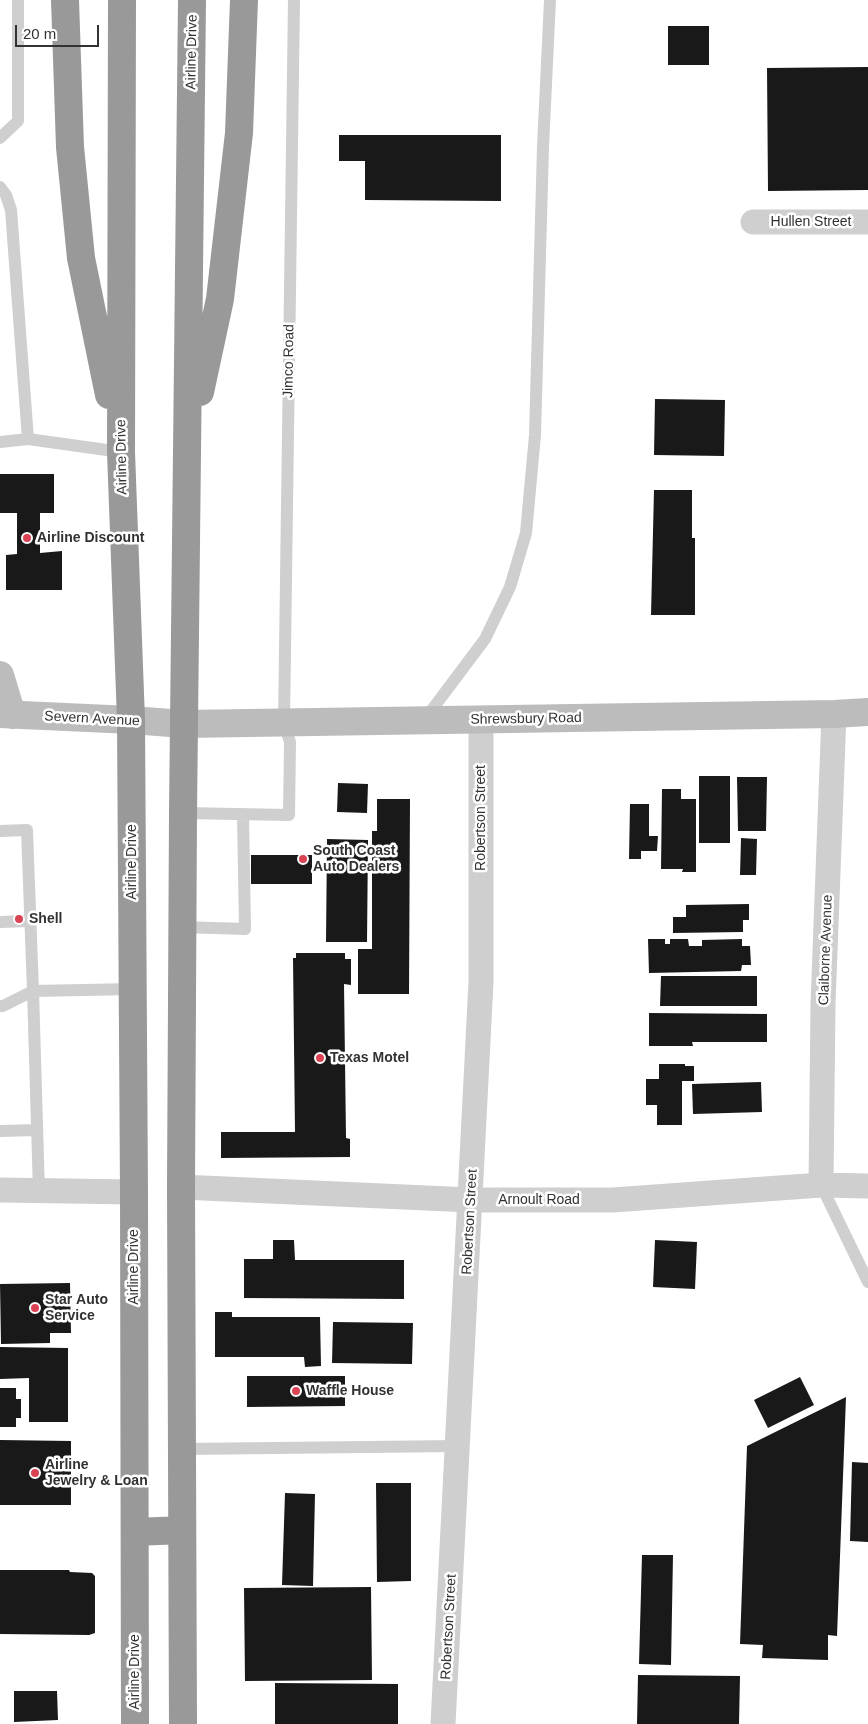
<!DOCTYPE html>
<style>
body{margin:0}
#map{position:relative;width:868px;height:1724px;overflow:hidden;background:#fff;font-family:Arial,sans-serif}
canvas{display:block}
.scale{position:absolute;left:15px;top:25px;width:84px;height:22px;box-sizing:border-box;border:2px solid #323232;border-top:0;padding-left:6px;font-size:15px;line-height:18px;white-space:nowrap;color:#323232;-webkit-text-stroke:4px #fff;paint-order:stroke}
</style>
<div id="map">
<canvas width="868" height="1724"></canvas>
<div class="scale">20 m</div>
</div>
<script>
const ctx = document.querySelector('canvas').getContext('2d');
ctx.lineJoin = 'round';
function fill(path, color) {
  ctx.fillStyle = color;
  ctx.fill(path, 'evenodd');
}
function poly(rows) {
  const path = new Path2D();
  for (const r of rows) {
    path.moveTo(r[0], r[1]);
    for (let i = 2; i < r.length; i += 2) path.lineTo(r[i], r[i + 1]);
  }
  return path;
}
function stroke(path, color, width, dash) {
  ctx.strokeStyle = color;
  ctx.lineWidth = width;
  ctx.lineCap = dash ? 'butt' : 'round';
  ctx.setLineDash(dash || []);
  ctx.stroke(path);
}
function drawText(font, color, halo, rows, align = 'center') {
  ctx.font = font + ' Arial,sans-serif';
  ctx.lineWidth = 5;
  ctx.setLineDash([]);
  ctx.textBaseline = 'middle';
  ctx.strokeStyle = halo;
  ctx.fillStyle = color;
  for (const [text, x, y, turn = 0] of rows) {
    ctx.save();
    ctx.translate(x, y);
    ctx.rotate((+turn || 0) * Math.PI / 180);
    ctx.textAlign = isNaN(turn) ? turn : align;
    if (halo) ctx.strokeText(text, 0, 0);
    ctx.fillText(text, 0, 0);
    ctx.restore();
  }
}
const building = poly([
 [668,26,709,26,709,65,668,65],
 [868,67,868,190,768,191,767,68],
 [339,135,501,135,501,201,365,200,365,161,339,161],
 [655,399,725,400,724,456,654,455],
 [0,474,54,474,54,513,40,513,40,553,62,551,62,590,6,590,6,555,17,554,17,513,0,513],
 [654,490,692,490,692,538,695,538,695,615,651,615],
 [699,776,730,776,730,843,699,843],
 [737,777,767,777,766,831,738,831],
 [338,783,368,784,367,813,337,812],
 [662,789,681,789,681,799,696,799,696,872,682,872,683,869,661,869],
 [377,799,410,799,409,994,358,994,358,949,372,949,372,831,377,831],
 [630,804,649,804,649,836,658,836,657,851,641,851,641,859,629,859],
 [741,838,757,839,756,875,740,875],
 [327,839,368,840,367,942,326,942],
 [251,855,312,855,312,884,251,884],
 [749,904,749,920,743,920,743,932,673,933,673,917,686,917,686,905],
 [648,939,665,939,665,944,670,944,670,939,688,939,689,946,702,946,702,940,742,939,742,946,750,946,751,965,742,965,741,971,649,973],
 [296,953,345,953,345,959,351,959,351,985,344,984,346,1138,350,1139,350,1157,221,1158,221,1132,295,1132,293,958,296,958],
 [661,976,757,976,757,1006,660,1006],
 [649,1013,767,1014,767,1042,692,1042,693,1046,649,1046],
 [659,1064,685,1064,685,1066,694,1066,694,1081,682,1081,682,1125,657,1125,657,1105,646,1105,646,1079,659,1079],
 [761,1082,762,1112,693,1114,692,1084],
 [273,1240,294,1240,295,1260,404,1260,404,1299,244,1298,244,1259,273,1259],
 [655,1240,697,1242,695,1289,653,1287],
 [70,1283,71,1333,50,1333,50,1343,1,1344,0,1284],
 [215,1312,232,1312,232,1317,320,1317,321,1366,305,1367,304,1357,215,1357],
 [333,1322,413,1323,412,1364,332,1363],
 [0,1347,68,1348,68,1422,29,1422,29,1378,0,1379],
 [247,1376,345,1376,345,1406,247,1407],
 [800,1377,814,1405,768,1428,754,1400],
 [0,1388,16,1388,16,1399,21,1399,21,1418,16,1418,16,1427,0,1427],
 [846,1397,837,1636,828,1635,828,1660,762,1658,763,1645,740,1644,747,1446],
 [0,1440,71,1441,71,1505,0,1505],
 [852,1462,868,1463,868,1542,850,1541],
 [376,1483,411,1483,411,1581,377,1582],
 [285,1493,315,1494,313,1586,282,1585],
 [642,1555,673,1555,671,1665,639,1664],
 [0,1570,69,1570,70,1572,92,1573,95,1576,95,1633,89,1635,0,1634],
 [371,1587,372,1680,245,1681,244,1588],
 [638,1675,740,1676,739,1724,637,1724],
 [275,1683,398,1684,398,1724,275,1724],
 [14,1691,57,1691,58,1720,14,1722]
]);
const lane = poly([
 [0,138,18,121,18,0],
 [0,187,6,195,11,210,28,439,0,442],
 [28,439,121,452],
 [425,719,485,639,510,587,526,533,535,435,543,147,550,0],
 [183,813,289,815,290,742,284,723,294,0],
 [0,831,27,830,33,991,133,989],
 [0,922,30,921],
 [182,927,245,929,243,814],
 [0,1006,3,1006,33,991,39,1192],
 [0,1131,37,1130],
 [821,1185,868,1282],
 [182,1449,458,1446]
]);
const street = poly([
 [753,222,868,222],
 [821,1185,823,1004,834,714],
 [181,1187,471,1200,613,1200,821,1185,868,1186],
 [0,1190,134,1192],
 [443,1724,481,982,481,720]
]);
const secondary = poly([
 [0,675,12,715],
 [0,714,131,720,184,724,834,714,868,712]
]);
const highway = poly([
 [65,0,70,147,81,258,109,395],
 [122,0,121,452,131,720,134,1192,135,1724],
 [200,392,220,299,239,133,244,0],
 [135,1532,182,1530],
 [183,1724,181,1187,183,813,192,0]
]);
const markers = [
 [27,538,5,"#db4253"],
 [303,859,5,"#db4253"],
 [19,919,5,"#db4253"],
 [320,1058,5,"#db4253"],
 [35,1308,5,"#db4253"],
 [296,1391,5,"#db4253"],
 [35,1473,5,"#db4253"]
];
const streetNames = [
 ["Airline Drive",192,52,-89],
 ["Hullen Street",811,222],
 ["Jimco Road",289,361,-89],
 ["Airline Drive",122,457,-91],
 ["Severn Avenue",92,719,3],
 ["Shrewsbury Road",526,719,-1],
 ["Robertson Street",481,818,-90],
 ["Airline Drive",132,862,-90],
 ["Claiborne Avenue",826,950,-88],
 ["Arnoult Road",539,1200],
 ["Robertson Street",470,1222,-87],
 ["Airline Drive",134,1267,-90],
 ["Robertson Street",449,1627,-87],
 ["Airline Drive",135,1672,-90]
];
const poiNames = [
 ["Airline Discount",37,538],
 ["South Coast",313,851],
 ["Auto Dealers",313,867],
 ["Shell",29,919],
 ["Texas Motel",330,1058],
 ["Star Auto",45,1300],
 ["Service",45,1316],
 ["Waffle House",306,1391],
 ["Airline",45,1465],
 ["Jewelry & Loan",45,1481]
];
fill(building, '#191919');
stroke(lane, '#cfcfcf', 12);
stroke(street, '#cfcfcf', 25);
stroke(secondary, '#bcbcbc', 28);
stroke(highway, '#999', 28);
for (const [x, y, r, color] of markers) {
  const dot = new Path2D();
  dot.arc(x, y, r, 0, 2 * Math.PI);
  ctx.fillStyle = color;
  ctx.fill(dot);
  stroke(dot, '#fff', 2);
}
drawText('14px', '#323232', '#fff', streetNames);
drawText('bold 14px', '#323232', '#fff', poiNames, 'left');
</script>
